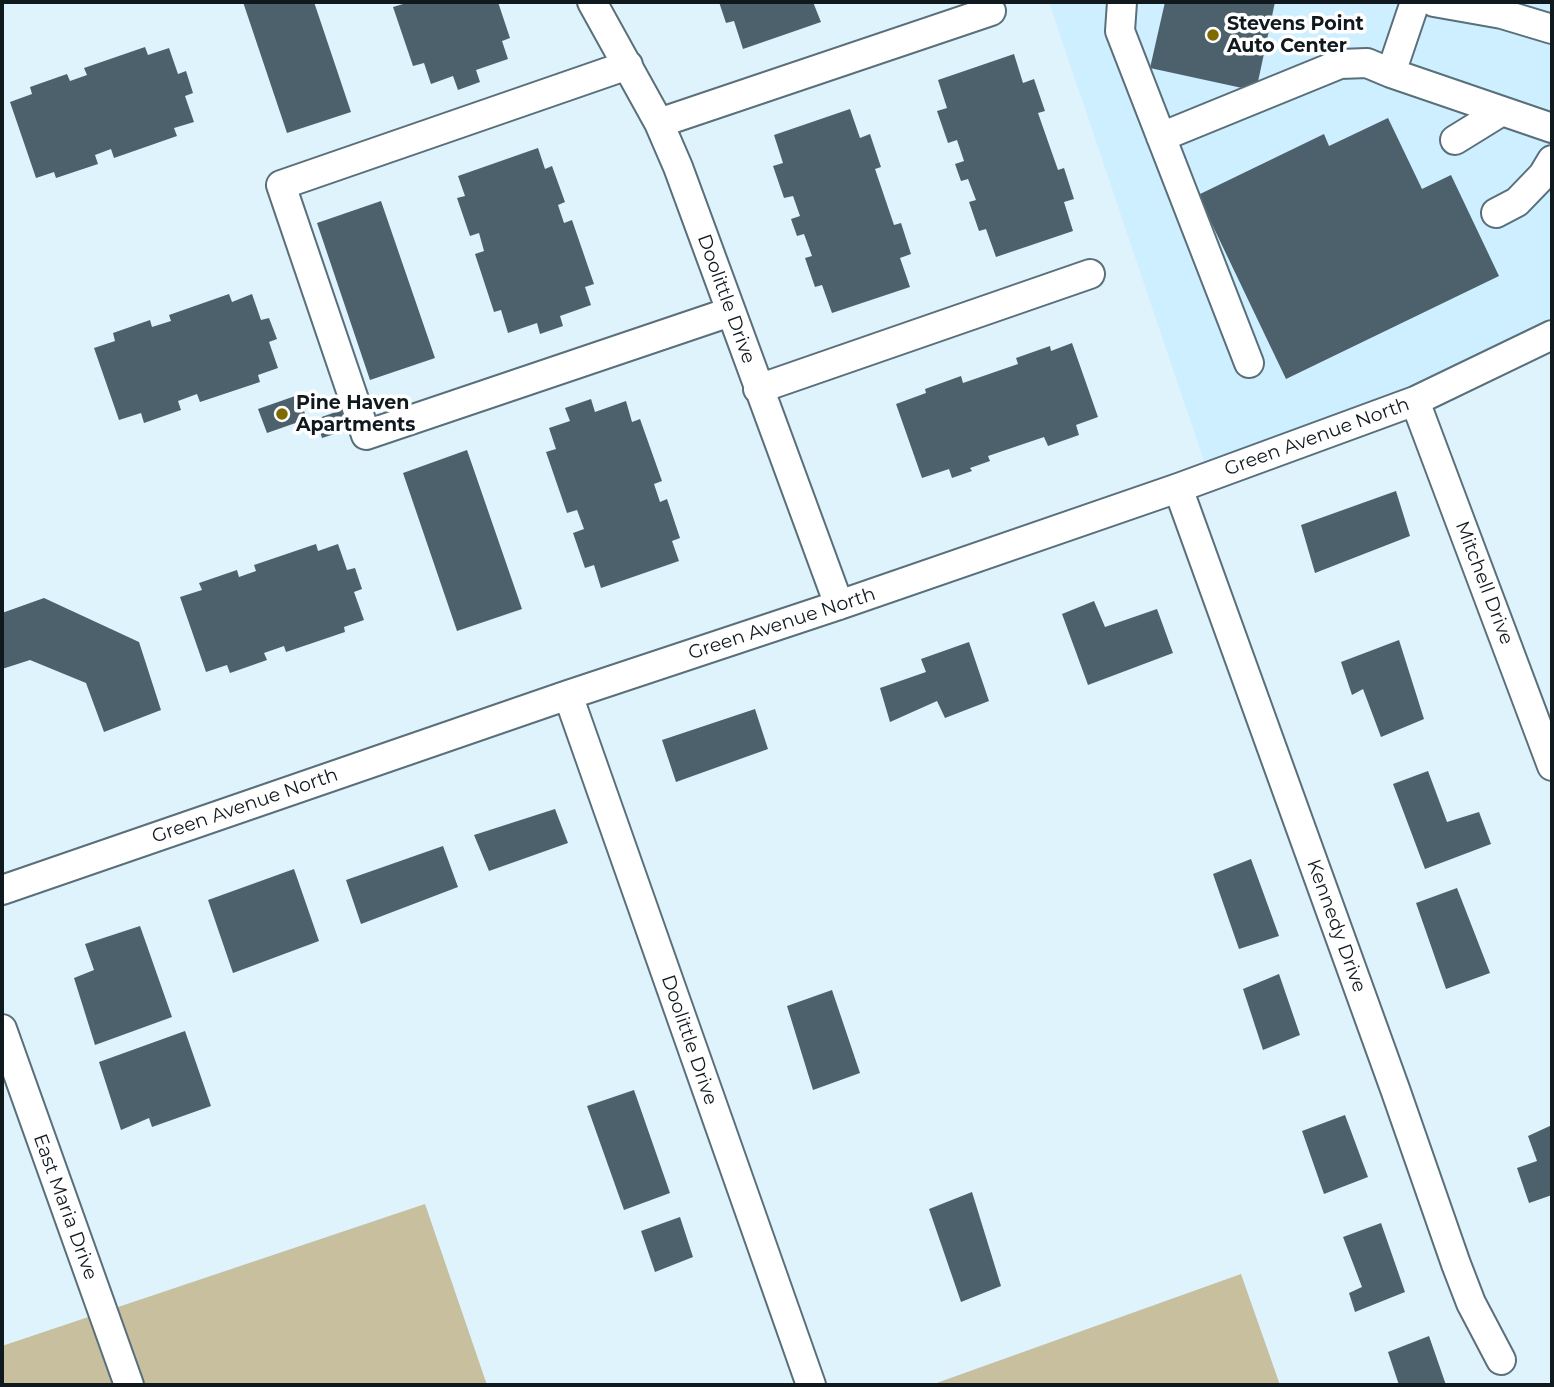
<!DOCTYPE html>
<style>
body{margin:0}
#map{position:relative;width:1554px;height:1387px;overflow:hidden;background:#dff3fd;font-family:Montserrat,sans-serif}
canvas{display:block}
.frame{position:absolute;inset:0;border:4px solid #10191d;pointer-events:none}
</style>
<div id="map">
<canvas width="1554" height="1387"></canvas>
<div class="frame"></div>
</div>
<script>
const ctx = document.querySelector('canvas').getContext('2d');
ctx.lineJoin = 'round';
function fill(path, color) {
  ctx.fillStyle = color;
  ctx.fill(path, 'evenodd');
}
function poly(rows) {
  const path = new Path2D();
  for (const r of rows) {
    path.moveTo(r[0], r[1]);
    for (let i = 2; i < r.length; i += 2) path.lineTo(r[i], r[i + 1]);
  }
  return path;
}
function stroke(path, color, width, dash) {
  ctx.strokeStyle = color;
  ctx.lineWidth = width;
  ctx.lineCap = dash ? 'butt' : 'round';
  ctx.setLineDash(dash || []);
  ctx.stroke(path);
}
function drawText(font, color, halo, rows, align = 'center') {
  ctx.font = font + ' Montserrat,sans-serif';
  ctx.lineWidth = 7;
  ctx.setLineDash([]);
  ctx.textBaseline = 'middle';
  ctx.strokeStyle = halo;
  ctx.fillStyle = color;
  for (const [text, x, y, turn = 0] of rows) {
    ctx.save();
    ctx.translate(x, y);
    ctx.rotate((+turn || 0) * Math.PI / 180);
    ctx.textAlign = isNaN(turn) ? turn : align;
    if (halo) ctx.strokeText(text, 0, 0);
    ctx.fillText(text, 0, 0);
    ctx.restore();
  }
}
const built = poly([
 [1049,2,1552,2,1552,335,1209,476]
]);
const green = poly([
 [425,1204,487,1385,2,1385,2,1346],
 [1241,1274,1280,1385,931,1385]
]);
const building = poly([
 [243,2,314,2,351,112,287,133],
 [402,2,498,2,510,38,502,41,508,59,476,70,480,82,458,90,453,76,431,84,424,63,413,66,393,7,403,4],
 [719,2,813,2,821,22,743,49,734,21,726,23],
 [1165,2,1275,2,1256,91,1150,68],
 [145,47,148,55,169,48,178,74,186,71,193,93,185,96,194,122,174,128,177,136,114,158,111,149,95,155,98,164,56,178,54,172,36,178,10,102,32,94,30,87,67,74,70,81,87,75,84,68],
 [1014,54,1023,83,1034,79,1045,111,1038,113,1058,170,1064,168,1074,199,1064,202,1073,231,996,257,986,229,979,231,969,202,976,200,968,179,961,181,955,164,964,161,957,140,948,143,937,111,947,108,938,80],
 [850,109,860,138,870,134,881,167,875,169,894,225,901,223,911,254,900,258,910,287,832,313,822,285,815,287,805,258,812,256,804,234,797,236,791,219,800,216,793,196,784,198,773,166,783,163,774,135],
 [1388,118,1422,189,1451,175,1499,276,1286,379,1198,195,1324,134,1329,146],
 [538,148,545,169,552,166,565,202,558,205,564,223,572,220,594,284,585,287,591,305,560,316,563,326,540,334,537,323,508,333,501,310,494,312,475,254,484,251,479,233,470,236,457,198,465,196,458,176],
 [381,201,435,358,370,380,317,223],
 [229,294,232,302,252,294,261,320,269,318,277,339,269,342,278,368,258,375,260,382,200,402,197,394,178,401,181,410,144,423,141,413,119,420,94,348,115,341,113,333,150,320,152,327,171,321,169,315],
 [1072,343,1098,417,1076,425,1079,435,1048,446,1044,437,988,456,990,461,970,468,972,471,952,478,949,469,922,478,896,404,926,393,925,389,961,376,963,383,1018,364,1016,358,1050,346,1051,351],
 [298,395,307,419,267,433,258,409],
 [591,399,595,412,626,401,632,422,640,419,662,481,654,484,660,502,667,499,680,538,672,541,679,561,601,588,594,565,585,568,573,533,584,529,577,510,567,513,546,452,556,449,549,428,570,421,565,408],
 [347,408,353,428,322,438,316,419],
 [467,450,522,609,457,631,403,473],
 [1396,491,1410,536,1315,573,1301,525],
 [316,544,318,551,338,544,347,570,355,568,362,589,354,592,364,620,344,627,345,632,286,652,284,646,264,653,267,660,230,673,227,665,206,672,180,597,202,590,199,583,237,570,239,577,256,571,254,565],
 [44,598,139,642,161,710,104,732,86,683,30,660,2,669,2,613],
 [1094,601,1105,627,1157,609,1173,653,1088,685,1062,614],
 [1399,640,1424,719,1381,737,1363,689,1352,695,1341,662],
 [969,642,989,701,945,718,937,701,890,722,880,688,926,672,921,659],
 [755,709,768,749,676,782,662,740],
 [1428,771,1447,822,1479,812,1491,844,1425,869,1393,784],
 [555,809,568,843,489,871,474,835],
 [443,846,458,887,361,924,346,880],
 [1251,859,1279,936,1239,949,1213,874],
 [294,869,319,941,233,973,208,900],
 [1457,888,1490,973,1446,989,1416,903],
 [140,926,172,1017,95,1045,74,978,94,970,85,944],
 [1279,974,1300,1035,1263,1050,1243,989],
 [832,990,860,1073,813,1090,787,1006],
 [185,1031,211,1106,152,1127,149,1118,121,1130,99,1062],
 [634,1090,670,1193,624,1210,587,1106],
 [1345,1115,1368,1177,1324,1194,1302,1131],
 [1552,1125,1552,1195,1529,1203,1517,1168,1537,1161,1528,1136],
 [972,1192,1001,1286,961,1302,929,1209],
 [680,1217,693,1257,655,1272,641,1231],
 [1381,1223,1405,1292,1355,1312,1349,1293,1362,1287,1343,1237],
 [1429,1336,1446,1385,1399,1385,1388,1352]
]);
const minor = poly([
 [592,2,659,123,678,167,839,605],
 [1122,2,1120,31,1249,363],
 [1415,2,1391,73,1552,128],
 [1434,2,1502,14,1552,29],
 [628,65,281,185,366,435,730,312],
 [659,123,991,11],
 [1161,137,1340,64,1367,63,1391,73],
 [1455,140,1502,111],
 [1496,213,1517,202,1543,175,1552,160],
 [758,389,1090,274],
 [1415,401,1552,766],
 [1178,488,1395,1089,1456,1264,1471,1303,1501,1360],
 [568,695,811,1385],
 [2,890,568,695,839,605,1178,488,1415,401,1552,335],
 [2,1029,129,1385]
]);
const markers = [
 [1213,35,7,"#7d6a01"],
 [282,414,7,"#7d6a01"]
];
const poiNames = [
 ["Stevens Point",1227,24],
 ["Auto Center",1227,46],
 ["Pine Haven",296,403],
 ["Apartments",296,425]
];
const streetNames = [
 ["Doolittle Drive",726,299,70],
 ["Green Avenue North",1317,437,-20],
 ["Mitchell Drive",1484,583,69],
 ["Green Avenue North",782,624,-18],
 ["Green Avenue North",245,806,-19],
 ["Kennedy Drive",1336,926,70],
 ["Doolittle Drive",689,1040,71],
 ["East Maria Drive",65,1207,70]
];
fill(built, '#cdefff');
fill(green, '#c7bf9d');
fill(building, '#4c616c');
stroke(minor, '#596f7a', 32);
stroke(minor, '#fff', 28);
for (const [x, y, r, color] of markers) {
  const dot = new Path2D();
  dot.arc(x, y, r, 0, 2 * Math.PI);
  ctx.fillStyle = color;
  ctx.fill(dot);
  stroke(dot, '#fff', 2.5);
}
drawText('bold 19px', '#10191d', '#fff', poiNames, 'left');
drawText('19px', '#10191d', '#fff', streetNames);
</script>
